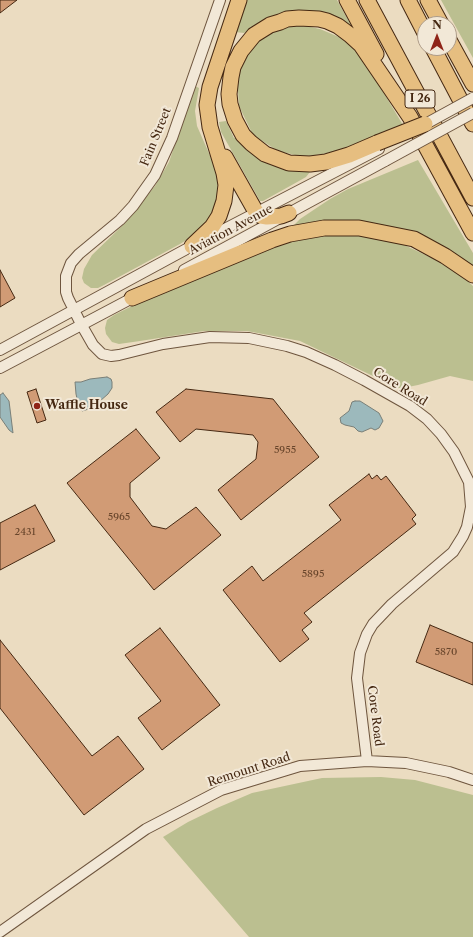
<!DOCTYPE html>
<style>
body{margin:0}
#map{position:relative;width:473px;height:937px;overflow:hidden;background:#ebdcc1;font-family:"Libre Caslon Text",serif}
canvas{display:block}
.north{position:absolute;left:417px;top:16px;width:40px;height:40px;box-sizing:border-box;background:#f2e8d7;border:1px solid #ad9b88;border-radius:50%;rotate:0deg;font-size:11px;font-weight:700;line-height:16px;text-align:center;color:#452812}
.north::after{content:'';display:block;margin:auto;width:14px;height:18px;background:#8f2418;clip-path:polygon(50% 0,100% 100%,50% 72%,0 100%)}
</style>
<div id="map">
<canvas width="473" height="937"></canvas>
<div class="north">N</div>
</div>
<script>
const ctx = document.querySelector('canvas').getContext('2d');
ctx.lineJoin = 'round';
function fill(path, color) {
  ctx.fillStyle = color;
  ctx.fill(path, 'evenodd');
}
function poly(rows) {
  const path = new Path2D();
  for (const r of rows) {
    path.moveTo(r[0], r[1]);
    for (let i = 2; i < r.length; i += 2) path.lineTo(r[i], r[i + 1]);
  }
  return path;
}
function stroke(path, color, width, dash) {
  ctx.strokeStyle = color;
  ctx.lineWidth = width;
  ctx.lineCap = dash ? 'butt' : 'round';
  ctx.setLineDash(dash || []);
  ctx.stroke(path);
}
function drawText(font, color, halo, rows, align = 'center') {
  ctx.font = font + ' "Libre Caslon Text",serif';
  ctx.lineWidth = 4;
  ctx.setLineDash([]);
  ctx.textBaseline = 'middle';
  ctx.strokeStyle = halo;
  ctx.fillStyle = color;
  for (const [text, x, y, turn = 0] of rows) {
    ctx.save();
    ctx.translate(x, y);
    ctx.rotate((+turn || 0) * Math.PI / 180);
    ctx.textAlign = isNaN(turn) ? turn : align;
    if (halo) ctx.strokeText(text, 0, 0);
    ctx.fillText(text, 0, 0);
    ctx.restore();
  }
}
const green = poly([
 [247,0,337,0,353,29,270,18,244,33,235,32],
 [441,0,473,0,473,58],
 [292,23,320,29,346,40,361,55,403,125,340,151,304,157,278,151,253,135,239,106,237,76,244,59,254,43,276,29],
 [195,86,199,88,195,111,197,126,215,167,219,187,216,205,212,216,198,233,180,244,104,285,98,288,91,288,84,283,82,278,84,269,92,255,123,225,155,186,169,162],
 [226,121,234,138,237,138,249,151,271,165,310,172,306,177,299,181,263,201,260,201,221,132,219,122],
 [418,160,473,253,473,269,437,245,311,223,293,226,300,219,330,199,348,189],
 [317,235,361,236,398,242,434,259,466,279,473,286,473,381,450,376,418,385,403,388,392,388,375,377,300,341,247,331,204,331,140,341,119,344,112,342,106,334,105,328,107,320,114,315,138,303,278,244],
 [381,777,415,780,473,795,473,937,249,937,163,837,188,822,217,808,252,793,322,778]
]);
const water = poly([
 [107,377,111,379,112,382,112,388,108,394,92,408,82,411,79,407,76,394,75,382,81,382,90,379,107,377],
 [3,393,9,401,13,433,9,430,0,417,0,395,3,393],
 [355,401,360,401,379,413,383,421,379,428,375,430,371,428,362,432,358,431,354,427,345,425,341,423,340,418,349,411,352,402,355,401]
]);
const building = poly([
 [0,0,17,0,0,13,0,0],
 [0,270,15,298,0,307,0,270],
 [36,389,46,420,37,423,27,392,36,389],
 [186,389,273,399,319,457,241,520,218,490,256,459,258,442,253,435,196,429,180,442,156,412,186,389],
 [136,429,160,458,130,483,130,497,152,526,166,529,196,507,221,535,154,590,67,483,136,429],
 [369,474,372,479,377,475,381,480,386,476,416,515,412,519,416,524,304,613,312,622,302,630,309,639,280,662,223,590,252,566,263,581,341,520,329,505,369,474],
 [35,505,55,541,0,570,0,523,35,505],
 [430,625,473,643,473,685,416,662,430,625],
 [160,628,220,705,162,750,138,718,161,701,125,655,160,628],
 [0,640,92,756,118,736,144,769,84,815,0,708,0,640]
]);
const tertiary = poly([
 [220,0,172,138,155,175,133,206,120,220,79,254,71,263,66,276,66,292,68,298,81,324,93,345,102,354,111,356,119,355,163,344,210,337,249,338,287,346,306,352,335,365,364,380,410,406,427,419,441,434,454,452,469,482,471,507,467,527,463,536,453,552,392,604,373,624,367,634,360,653,357,678,367,761],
 [184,270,385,161],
 [0,350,192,246,379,149],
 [0,368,138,295],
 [0,932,146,829,221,790,300,766,367,761,406,763,449,772,473,780]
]);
const motorway = poly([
 [347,0,376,54],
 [367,0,473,198],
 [408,0,425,33],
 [428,0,441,24],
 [449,40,473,84],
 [433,48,473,124],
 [410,117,473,233],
 [377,143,349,155,326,162,310,164,289,163,265,154,251,143,243,135,235,120,230,104,229,94,231,77,233,67,241,51,254,35,270,25,280,22,287,19,299,18,319,19,327,21,338,26,350,35,361,45,410,117],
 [225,157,256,212,261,216,267,217,281,216,289,213],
 [192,246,212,227,219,216,224,201,226,185,224,173,210,127,207,105,210,87,239,0],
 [132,298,272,240,290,234,324,228,359,228,414,239,445,256,473,275]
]);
const tertiaryBridge = poly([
 [420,127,473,98],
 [385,161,473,113]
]);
const motorwayBridge = poly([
 [377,143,425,124]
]);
const markers = [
 [37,406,4,"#8f2418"]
];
const numberNames = [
 ["5955",285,450],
 ["5965",119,517],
 ["2431",25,532],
 ["5895",313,574],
 ["5870",446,652]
];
const shields = [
 [420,99,30]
];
const shieldNames = [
 ["I 26",420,99]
];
const streetNames = [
 ["Fain Street",156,137,-68],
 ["Aviation Avenue",231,230,-28],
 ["Core Road",400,387,32],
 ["Core Road",375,716,83],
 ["Remount Road",249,770,-18]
];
const poiNames = [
 ["Waffle House",45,406]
];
fill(green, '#bbbf90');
fill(water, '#9cb9bc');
stroke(water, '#797f78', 1);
fill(building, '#d19b75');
stroke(building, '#452812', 1);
stroke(tertiary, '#6e553e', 12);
stroke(motorway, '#452812', 17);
stroke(tertiary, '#f2e8d7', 10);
stroke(motorway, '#e6be80', 15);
stroke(tertiaryBridge, '#6e553e', 12, []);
stroke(motorwayBridge, '#452812', 17, []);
stroke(tertiaryBridge, '#f2e8d7', 10);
stroke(motorwayBridge, '#e6be80', 15);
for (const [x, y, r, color] of markers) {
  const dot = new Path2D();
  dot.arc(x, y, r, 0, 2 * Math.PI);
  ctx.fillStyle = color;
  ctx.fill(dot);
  stroke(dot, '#f2e8d7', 1.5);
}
drawText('10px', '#68452b', null, numberNames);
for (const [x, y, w] of shields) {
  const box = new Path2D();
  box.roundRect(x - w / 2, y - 9, w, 18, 3);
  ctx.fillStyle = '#f2e8d7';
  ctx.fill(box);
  stroke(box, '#452812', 1);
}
drawText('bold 11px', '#452812', null, shieldNames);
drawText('12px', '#452812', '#f2e8d7', streetNames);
drawText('bold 12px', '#452812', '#f2e8d7', poiNames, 'left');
</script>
